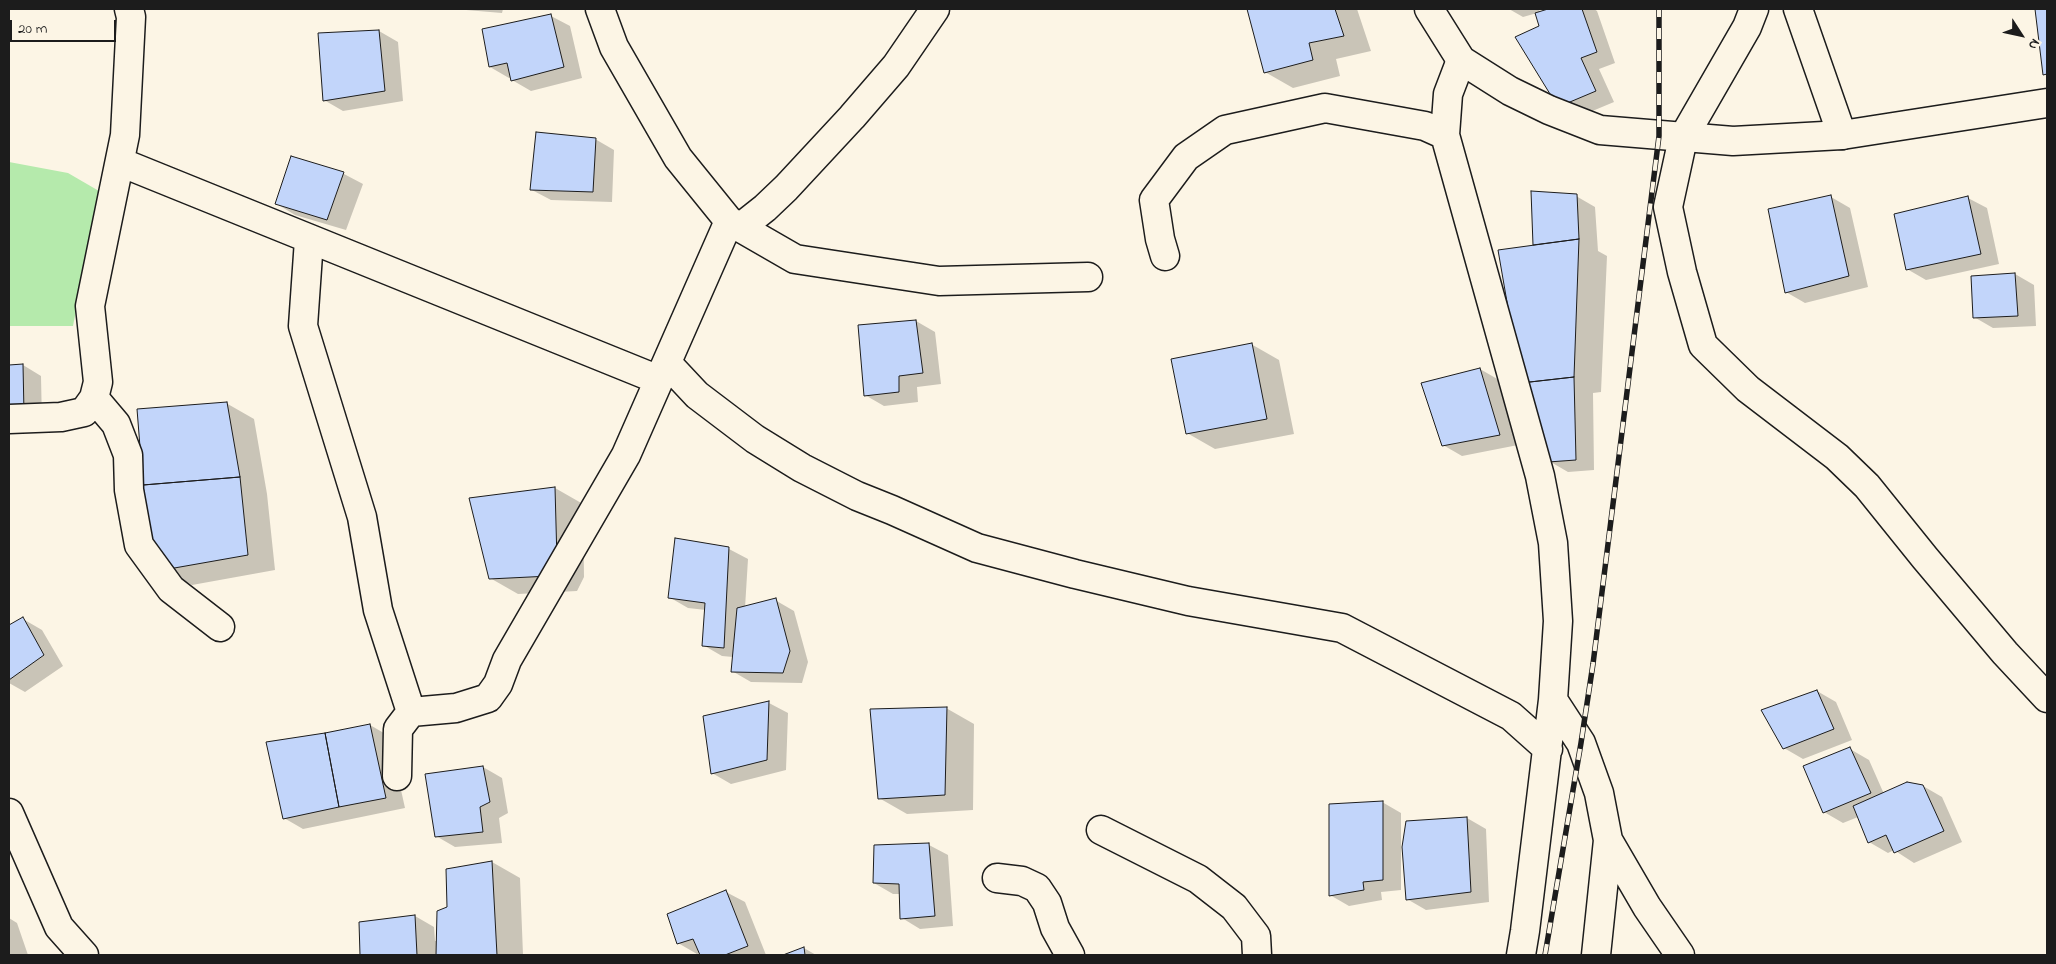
<!DOCTYPE html>
<style>
body{margin:0}
#map{position:relative;width:2056px;height:964px;overflow:hidden;background:#fcf5e5;font-family:"Indie Flower",sans-serif}
canvas{display:block}
.frame{position:absolute;inset:0;border:10px solid #1c1c1c;pointer-events:none}
.north{position:absolute;left:1996px;top:10px;width:50px;height:50px;-webkit-text-stroke:4px #fcf5e5;paint-order:stroke;rotate:125deg;font-size:14px;font-weight:700;line-height:20px;text-align:center;color:#1c1c1c}
.north::after{content:'';display:block;margin:auto;width:18px;height:22px;background:#1c1c1c;clip-path:polygon(50% 0,100% 100%,50% 72%,0 100%)}
.scale{position:absolute;left:10px;top:20px;width:106px;height:22px;box-sizing:border-box;border:2px solid #1c1c1c;border-top:0;padding-left:6px;font-size:15px;line-height:18px;white-space:nowrap;color:#1c1c1c;-webkit-text-stroke:4px #fcf5e5;paint-order:stroke}
</style>
<div id="map">
<canvas width="2056" height="964"></canvas>
<div class="frame"></div>
<div class="north">N</div>
<div class="scale">20 m</div>
</div>
<script>
const ctx = document.querySelector('canvas').getContext('2d');
ctx.lineJoin = 'round';
function fill(path, color) {
  ctx.fillStyle = color;
  ctx.fill(path, 'evenodd');
}
function poly(rows) {
  const path = new Path2D();
  for (const r of rows) {
    path.moveTo(r[0], r[1]);
    for (let i = 2; i < r.length; i += 2) path.lineTo(r[i], r[i + 1]);
  }
  return path;
}
function stroke(path, color, width, dash) {
  ctx.strokeStyle = color;
  ctx.lineWidth = width;
  ctx.lineCap = dash ? 'butt' : 'round';
  ctx.setLineDash(dash || []);
  ctx.stroke(path);
}
const green = poly([
 [9,162,68,173,99,191,73,326,9,326]
]);
const shadow = poly([
 [454,9,503,9,502,13],
 [1248,9,1357,9,1371,51,1336,59,1340,76,1293,88,1265,72],
 [1509,9,1539,9,1540,13,1552,9,1594,9,1597,11,1615,63,1599,69,1614,102,1578,117,1559,106,1537,13,1523,17],
 [2036,9,2047,9,2047,76,2044,74],
 [551,16,570,26,582,78,531,91,512,80,511,77,509,78,490,67],
 [379,31,398,42,403,101,343,111,324,100],
 [595,139,614,150,612,202,551,200,532,190],
 [292,157,344,174,363,184,346,230,295,215,277,204],
 [1576,196,1595,207,1598,251,1607,256,1601,392,1593,393,1594,470,1568,472,1549,461,1537,246,1534,245],
 [1831,197,1850,208,1868,287,1805,303,1786,292],
 [1968,198,1987,208,1999,264,1926,280,1907,269],
 [2015,274,2034,285,2036,326,1993,328,1974,317],
 [916,321,935,332,941,384,917,387,918,402,884,406,865,395],
 [1251,344,1279,360,1294,434,1215,449,1187,433],
 [23,365,41,376,42,424,9,426,9,366],
 [1480,369,1499,380,1518,445,1462,456,1443,445],
 [226,403,254,419,267,494,275,570,192,585,164,569],
 [555,488,583,504,584,577,577,591,518,594,490,578,470,499],
 [729,549,748,559,745,608,775,600,794,611,808,662,802,683,751,682,732,671,733,657,722,656,703,645,706,610,688,608,669,597],
 [23,619,42,630,63,666,25,692,9,683,9,626],
 [1817,691,1836,702,1852,740,1803,759,1784,748],
 [769,703,788,713,786,770,731,784,712,773,705,717],
 [946,708,974,724,973,810,907,814,879,798],
 [370,725,389,736,405,808,303,829,284,818,267,743],
 [1850,749,1869,760,1884,794,1923,786,1942,797,1962,842,1914,863,1894,850,1888,853,1869,842,1858,817,1843,823,1824,812],
 [483,767,502,778,508,813,499,818,502,843,455,847,436,836],
 [1382,802,1401,813,1401,890,1381,892,1382,900,1349,906,1330,895],
 [1467,818,1486,829,1489,902,1426,910,1407,899],
 [929,845,948,855,953,926,920,929,902,918,901,894,893,894,874,883],
 [492,862,520,878,523,955,361,955,360,923,415,916,434,927,435,941,436,941,448,908,447,870],
 [726,892,745,902,766,955,702,955,700,953,697,954,678,943],
 [9,918,17,923,28,955,9,955],
 [804,948,816,955,786,955]
]);
const building = poly([
 [1247,9,1335,9,1344,36,1309,43,1313,60,1264,73,1247,9],
 [1548,9,1582,9,1597,52,1581,58,1596,91,1558,107,1515,37,1539,26,1535,13,1548,9],
 [2035,9,2047,9,2047,74,2043,75,2035,9],
 [551,14,564,67,511,81,507,63,489,67,482,29,551,14],
 [379,30,385,91,323,101,318,33,379,30],
 [536,132,596,138,593,192,530,190,536,132],
 [291,156,344,172,327,220,275,204,291,156],
 [1531,191,1577,194,1579,239,1533,245,1531,191],
 [1831,195,1849,276,1785,293,1768,209,1831,195],
 [1968,196,1981,254,1906,270,1894,214,1968,196],
 [1579,239,1574,377,1521,383,1498,250,1579,239],
 [2015,273,2018,316,1973,318,1971,276,2015,273],
 [916,320,923,373,899,376,899,392,864,396,858,325,916,320],
 [1252,343,1267,419,1186,434,1171,359,1252,343],
 [23,364,24,413,9,414,9,365,23,364],
 [1480,368,1500,435,1442,446,1421,383,1480,368],
 [1574,377,1576,460,1548,462,1521,383,1574,377],
 [227,402,240,477,143,485,137,409,227,402],
 [240,477,248,555,163,570,153,557,143,485,240,477],
 [555,487,557,561,550,576,489,579,469,498,555,487],
 [675,538,729,547,724,648,702,646,705,603,668,598,675,538],
 [776,598,790,651,783,673,731,672,737,608,776,598],
 [23,617,44,655,9,680,9,625,23,617],
 [1817,690,1834,729,1783,749,1761,710,1817,690],
 [769,701,767,760,711,774,703,716,769,701],
 [947,707,945,795,878,799,870,709,947,707],
 [370,724,386,798,339,807,325,733,370,724],
 [325,733,339,807,283,819,266,742,325,733],
 [1850,747,1871,793,1823,813,1803,766,1850,747],
 [483,766,490,802,480,807,483,832,435,837,425,774,483,766],
 [1907,782,1923,785,1944,831,1894,853,1886,835,1868,843,1853,806,1907,782],
 [1383,801,1383,880,1363,882,1364,890,1329,896,1329,804,1383,801],
 [1467,817,1471,892,1406,900,1402,847,1406,821,1467,817],
 [929,843,935,916,900,919,899,884,873,883,874,845,929,843],
 [492,861,497,955,436,955,437,911,447,907,446,869,492,861],
 [726,890,748,946,725,955,700,955,693,939,677,944,667,914,726,890],
 [415,915,417,955,360,955,359,922,415,915],
 [804,947,805,955,783,955,804,947]
]);
const minor = poly([
 [600,9,614,47,678,158,729,221,795,259,939,281,1088,277],
 [1754,9,1747,27,1683,138,1668,207,1682,272,1703,345,1748,389,1837,457,1867,486,1925,558,2005,653,2047,698],
 [1798,9,1842,135],
 [1461,60,1448,94,1445,135,1540,476,1553,543,1558,621,1553,700,1525,931,1521,955],
 [120,162,659,380],
 [741,227,765,208,786,188,852,117,896,66,935,9],
 [309,240,303,326,362,517,378,610,411,712],
 [1165,256,1160,239,1154,200,1186,157,1225,130,1325,108,1425,126,1445,135],
 [667,363,697,395,755,439,802,468,857,496,892,510,977,548,1075,574,1188,601,1342,628,1511,716,1548,749],
 [94,398,116,424,128,455,129,490,139,545,171,589,220,627],
 [9,419,61,417,84,412,94,398,98,382,90,306,125,135,131,17,129,9],
 [1553,700,1581,743,1599,793,1608,840,1596,955],
 [397,776,398,729,411,712,456,708,488,698,498,684,507,660,626,455,729,221],
 [9,813,59,927,84,955],
 [1101,830,1198,879,1234,907,1256,936,1257,955],
 [1608,840,1647,907,1680,955],
 [997,878,1022,881,1037,888,1047,903,1055,928,1070,955]
]);
const major = poly([
 [1429,9,1461,60,1510,91,1549,110,1600,130,1733,141,1842,135,2047,103]
]);
const rail = poly([
 [1545,955,1581,743,1593,664,1659,136,1659,9]
]);
fill(green, '#b5eaac');
fill(shadow, '#0003');
fill(building, '#c2d5fa');
stroke(building, '#1c1c1c', 1);
stroke(minor, '#1c1c1c', 31);
stroke(major, '#1c1c1c', 31);
stroke(minor, '#fcf5e5', 28);
stroke(major, '#fcf5e5', 28);
stroke(rail, '#1c1c1c', 5.5);
stroke(rail, '#fcf5e5', 4, [11]);
</script>
